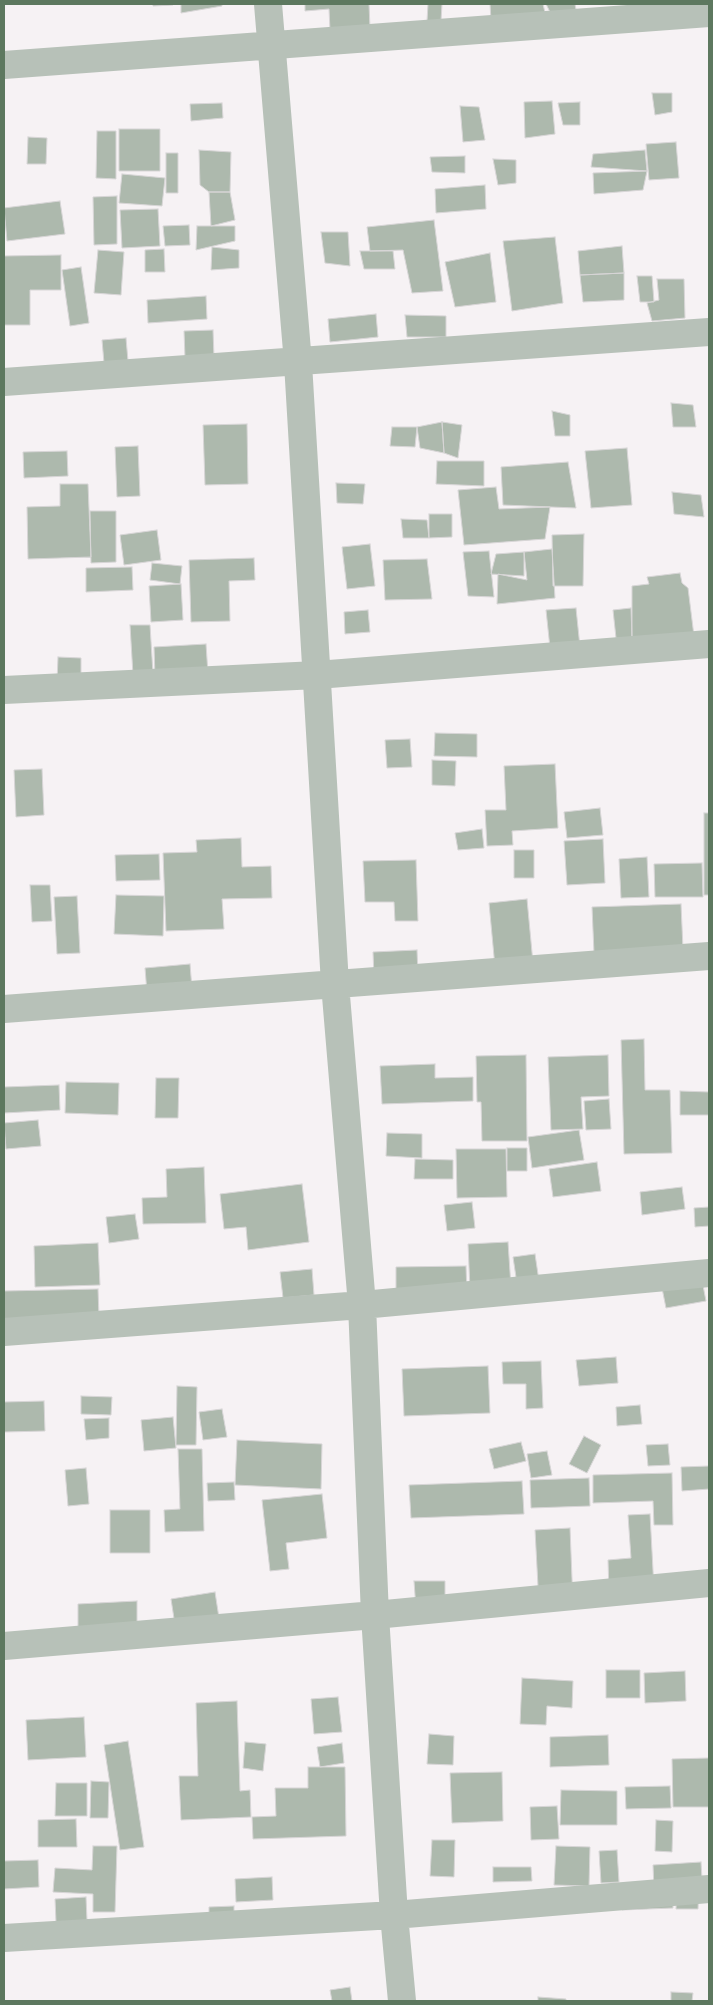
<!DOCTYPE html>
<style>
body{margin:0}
#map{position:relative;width:713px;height:2005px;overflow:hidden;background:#f6f2f4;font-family:Ubuntu,sans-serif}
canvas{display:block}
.frame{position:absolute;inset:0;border:5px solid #5d785f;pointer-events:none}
</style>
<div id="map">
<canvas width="713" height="2005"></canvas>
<div class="frame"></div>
</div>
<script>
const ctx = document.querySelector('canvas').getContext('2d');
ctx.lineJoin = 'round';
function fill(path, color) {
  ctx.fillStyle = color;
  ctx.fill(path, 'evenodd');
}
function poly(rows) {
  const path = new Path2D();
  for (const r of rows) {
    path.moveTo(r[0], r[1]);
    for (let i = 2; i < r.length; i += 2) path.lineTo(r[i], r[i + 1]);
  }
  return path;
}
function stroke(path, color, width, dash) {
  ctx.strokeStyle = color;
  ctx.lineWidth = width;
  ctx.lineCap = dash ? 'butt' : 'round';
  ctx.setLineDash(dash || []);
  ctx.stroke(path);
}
const building = poly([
 [153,4,173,4,173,5,153,6,153,4],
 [181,4,222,4,222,6,181,13,181,4],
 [305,4,369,4,370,28,330,30,329,9,305,11,305,4],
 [428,4,442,4,441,21,427,21,428,4],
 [490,4,543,4,546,17,491,20,490,4],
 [546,4,575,4,576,10,550,12,546,4],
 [652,93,672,93,672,112,655,115,652,93],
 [552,101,555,134,525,138,524,102,552,101],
 [580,102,580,125,563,125,558,103,580,102],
 [222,103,223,118,191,121,190,104,222,103],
 [460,106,479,107,485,140,463,142,460,106],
 [119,129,160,129,160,171,119,171,119,129],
 [97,131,116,131,116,179,96,178,97,131],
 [28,137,47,138,46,164,27,164,28,137],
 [676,142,679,178,649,180,646,144,676,142],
 [199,150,231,152,230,192,209,192,200,185,199,150],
 [645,150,647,171,591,167,593,154,645,150],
 [166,153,178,153,178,193,166,193,166,153],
 [465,156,465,173,432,172,430,157,465,156],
 [493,159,516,160,516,183,498,185,493,159],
 [647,171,643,190,594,194,593,173,647,171],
 [122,174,165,178,162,206,119,203,122,174],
 [485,185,486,209,436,213,435,189,485,185],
 [209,192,230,192,235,220,211,226,209,192],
 [117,196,117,244,94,245,93,197,117,196],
 [60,201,65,234,7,241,4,208,60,201],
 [158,209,160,246,122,248,120,210,158,209],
 [434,220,443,291,412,293,403,250,370,251,367,227,434,220],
 [189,225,190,245,165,246,163,226,189,225],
 [197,226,235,226,235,241,196,250,197,226],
 [321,232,348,232,350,266,325,263,321,232],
 [555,237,563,303,512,311,503,241,555,237],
 [622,246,624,273,580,275,578,251,622,246],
 [212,247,239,250,239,268,211,270,212,247],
 [164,249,165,272,145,272,145,250,164,249],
 [98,250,124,252,121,295,94,293,98,250],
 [360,251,393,251,395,269,364,269,360,251],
 [490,253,496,302,455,307,445,262,490,253],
 [61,255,61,290,30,290,30,325,4,325,4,256,61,255],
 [81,267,89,323,70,326,62,270,81,267],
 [624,273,624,300,583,302,580,275,624,273],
 [637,276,652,276,654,302,640,302,637,276],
 [657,279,684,279,685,318,652,321,647,303,659,300,657,279],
 [206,296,207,319,148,323,147,300,206,296],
 [376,314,378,337,330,342,328,319,376,314],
 [405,315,446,316,446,337,407,337,405,315],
 [213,330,214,357,185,358,184,331,213,330],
 [126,338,128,361,104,363,102,340,126,338],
 [671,403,693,405,696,427,673,427,671,403],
 [552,411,570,415,570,436,555,436,552,411],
 [442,422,462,425,458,458,444,453,442,422],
 [442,422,444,453,420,448,417,427,442,422],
 [247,424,248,484,205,485,203,425,247,424],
 [392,427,417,427,415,447,390,446,392,427],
 [138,446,140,496,117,497,115,447,138,446],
 [627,448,632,505,591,508,585,451,627,448],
 [67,451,68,476,24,478,23,452,67,451],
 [437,461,484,461,484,486,436,484,437,461],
 [568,462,576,508,503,505,501,467,568,462],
 [336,483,365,484,363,504,337,503,336,483],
 [60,484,88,484,91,557,28,559,27,507,60,506,60,484],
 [496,487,499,509,550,507,545,539,464,545,458,490,496,487],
 [672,492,701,495,704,517,674,514,672,492],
 [90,511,116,511,116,562,91,563,90,511],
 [429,514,452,514,452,537,429,538,429,514],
 [401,519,427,520,429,538,403,538,401,519],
 [157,530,161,560,124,565,120,535,157,530],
 [584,534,583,586,553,586,552,535,584,534],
 [370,544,375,586,347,589,342,547,370,544],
 [552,549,555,598,497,604,498,574,527,580,524,552,552,549],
 [489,551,494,597,468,596,463,552,489,551],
 [524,552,524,576,491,574,496,554,524,552],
 [254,558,255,580,229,581,230,621,191,622,189,560,254,558],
 [427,559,432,599,385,600,383,560,427,559],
 [152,563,182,566,180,584,150,580,152,563],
 [132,567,133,590,86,592,86,568,132,567],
 [680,573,682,583,688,588,694,636,632,639,632,586,649,584,647,577,680,573],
 [181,584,183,620,151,622,149,586,181,584],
 [576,608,580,647,550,648,546,610,576,608],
 [631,608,632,639,616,638,613,610,631,608],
 [368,610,370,632,345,634,344,612,368,610],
 [130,625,150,625,153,674,133,675,130,625],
 [206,644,208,674,155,677,154,647,206,644],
 [58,657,81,658,81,683,57,682,58,657],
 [435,733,477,734,477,757,434,756,435,733],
 [410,739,412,767,387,768,385,740,410,739],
 [432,760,456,761,455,786,432,785,432,760],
 [555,764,558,828,512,831,513,845,487,846,485,810,506,810,504,766,555,764],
 [42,769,44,815,16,817,14,770,42,769],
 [600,808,603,835,567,838,564,812,600,808],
 [704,813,709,813,709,895,704,895,704,813],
 [482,829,484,848,458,850,455,833,482,829],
 [241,838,242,867,271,866,272,898,222,899,224,929,166,931,163,853,197,852,196,840,241,838],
 [603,839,605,883,567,885,564,841,603,839],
 [514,850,534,850,534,878,514,878,514,850],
 [159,854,160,880,116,881,115,855,159,854],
 [647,857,649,897,621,898,619,859,647,857],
 [416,860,418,921,395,921,394,902,365,902,363,861,416,860],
 [702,863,703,897,655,897,654,864,702,863],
 [30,885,50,885,52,921,32,922,30,885],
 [116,895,164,896,163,936,114,934,116,895],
 [77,896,80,953,57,954,54,897,77,896],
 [527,899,533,963,495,967,489,903,527,899],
 [681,904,683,949,594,953,592,907,681,904],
 [417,950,418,975,374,977,373,952,417,950],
 [190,964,192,989,147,993,145,968,190,964],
 [644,1039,645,1090,670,1090,672,1153,624,1154,621,1040,644,1039],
 [526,1055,527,1141,482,1141,481,1102,477,1102,476,1056,526,1055],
 [608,1055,609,1096,581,1097,583,1129,551,1130,548,1057,608,1055],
 [435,1064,435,1078,473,1077,473,1101,382,1104,380,1066,435,1064],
 [156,1078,179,1078,178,1118,155,1118,156,1078],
 [66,1082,119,1083,118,1115,65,1113,66,1082],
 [59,1085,60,1110,4,1113,4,1087,59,1085],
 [680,1091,709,1092,709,1115,680,1115,680,1091],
 [609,1099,611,1129,586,1130,584,1101,609,1099],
 [38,1120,41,1146,6,1149,4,1123,38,1120],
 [579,1130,584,1160,532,1168,528,1137,579,1130],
 [387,1133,422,1134,422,1158,386,1156,387,1133],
 [507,1148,527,1148,527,1171,507,1171,507,1148],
 [456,1149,506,1149,507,1197,457,1198,456,1149],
 [415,1159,453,1160,453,1179,414,1179,415,1159],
 [597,1162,601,1191,553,1197,549,1169,597,1162],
 [204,1167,206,1223,143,1224,142,1198,167,1197,166,1169,204,1167],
 [302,1184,309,1242,248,1250,246,1227,224,1229,220,1194,302,1184],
 [682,1187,685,1209,642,1215,640,1192,682,1187],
 [472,1202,475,1228,447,1231,444,1205,472,1202],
 [709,1207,709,1226,695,1227,694,1208,709,1207],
 [135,1214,139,1239,109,1243,106,1217,135,1214],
 [508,1242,511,1287,470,1289,468,1244,508,1242],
 [98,1243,100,1285,35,1287,34,1246,98,1243],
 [535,1254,539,1281,517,1284,513,1257,535,1254],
 [466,1266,467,1294,396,1296,396,1267,466,1266],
 [312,1269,314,1295,283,1298,280,1272,312,1269],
 [701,1275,706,1301,666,1308,661,1283,701,1275],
 [98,1289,99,1317,4,1321,4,1291,98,1289],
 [616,1357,618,1383,579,1386,576,1360,616,1357],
 [541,1361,543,1408,526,1409,526,1384,503,1384,502,1362,541,1361],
 [488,1366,490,1413,404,1416,402,1369,488,1366],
 [177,1386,197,1387,196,1445,176,1445,177,1386],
 [81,1396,112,1397,111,1415,81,1414,81,1396],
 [44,1401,45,1431,4,1432,4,1402,44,1401],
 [640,1405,642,1424,617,1426,616,1407,640,1405],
 [222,1409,227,1437,203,1440,199,1412,222,1409],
 [173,1417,176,1448,144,1451,141,1420,173,1417],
 [109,1418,109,1438,86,1440,84,1419,109,1418],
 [584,1436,601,1445,587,1473,569,1464,584,1436],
 [237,1440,322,1444,321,1489,235,1485,237,1440],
 [521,1442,526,1461,494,1469,489,1449,521,1442],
 [668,1444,670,1465,648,1466,646,1445,668,1444],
 [178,1449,202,1449,204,1531,165,1532,164,1510,180,1509,178,1449],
 [547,1451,552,1475,531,1478,527,1454,547,1451],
 [709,1466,709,1489,682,1491,681,1467,709,1466],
 [86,1468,89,1504,68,1506,65,1470,86,1468],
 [672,1473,673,1525,654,1525,653,1501,593,1503,593,1475,672,1473],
 [589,1478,590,1506,531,1508,530,1480,589,1478],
 [522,1481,524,1514,411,1518,409,1485,522,1481],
 [234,1482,235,1500,208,1501,207,1483,234,1482],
 [322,1494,327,1538,286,1543,289,1569,270,1571,262,1500,322,1494],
 [110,1510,150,1510,150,1553,110,1553,110,1510],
 [650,1514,654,1589,609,1592,608,1560,631,1558,628,1515,650,1514],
 [570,1528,573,1604,539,1605,535,1530,570,1528],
 [414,1581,445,1581,445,1609,416,1609,414,1581],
 [215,1592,219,1618,175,1625,171,1599,215,1592],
 [137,1601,137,1631,78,1633,78,1604,137,1601],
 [606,1670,640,1670,640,1698,606,1698,606,1670],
 [685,1671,686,1701,645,1703,644,1673,685,1671],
 [522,1678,573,1681,572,1708,547,1706,546,1725,520,1724,522,1678],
 [338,1697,342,1732,314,1734,311,1699,338,1697],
 [237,1701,240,1791,250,1790,251,1817,181,1820,179,1776,198,1776,196,1703,237,1701],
 [84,1717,86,1757,28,1760,26,1720,84,1717],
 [429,1734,454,1736,453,1765,427,1764,429,1734],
 [608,1735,609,1765,550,1767,550,1737,608,1735],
 [128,1741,144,1847,120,1850,104,1745,128,1741],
 [245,1742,266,1744,263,1771,243,1768,245,1742],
 [342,1743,344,1763,320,1767,317,1747,342,1743],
 [709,1758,709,1807,673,1807,672,1759,709,1758],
 [308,1767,345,1767,346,1836,253,1839,252,1817,276,1816,275,1788,308,1788,308,1767],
 [502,1772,503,1821,452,1823,450,1773,502,1772],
 [91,1781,109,1782,108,1818,90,1818,91,1781],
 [56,1783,87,1783,87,1816,55,1816,56,1783],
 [670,1786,671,1808,626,1809,625,1787,670,1786],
 [561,1790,617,1791,617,1825,560,1825,561,1790],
 [557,1806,559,1839,531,1840,530,1807,557,1806],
 [76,1819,77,1847,38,1847,38,1820,76,1819],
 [656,1820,673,1821,672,1852,655,1851,656,1820],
 [432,1840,455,1840,454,1877,430,1876,432,1840],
 [93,1846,117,1846,115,1912,93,1912,93,1894,53,1892,55,1868,92,1870,93,1846],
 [556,1846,590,1847,589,1886,554,1885,556,1846],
 [617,1850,619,1882,601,1883,599,1851,617,1850],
 [38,1860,39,1887,4,1889,4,1861,38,1860],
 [701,1862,702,1879,672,1880,673,1908,622,1910,621,1891,654,1889,653,1865,701,1862],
 [493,1867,531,1867,532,1881,493,1882,493,1867],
 [272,1877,273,1900,236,1902,235,1879,272,1877],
 [677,1884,699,1884,698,1909,676,1909,677,1884],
 [86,1897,88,1943,57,1945,55,1899,86,1897],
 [234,1906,234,1931,209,1932,209,1907,234,1906],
 [350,1987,352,2001,332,2001,330,1990,350,1987],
 [671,1992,693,1993,692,2001,671,2001,671,1992],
 [538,1997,566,1999,566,2001,538,2001,538,1997]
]);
const street = poly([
 [268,4,298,363,335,984,362,1305,375,1615,394,1915,402,2001],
 [4,65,709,13],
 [4,382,709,332],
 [4,690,317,675,709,644],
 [4,1009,709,956],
 [4,1332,362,1305,709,1273],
 [4,1646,375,1615,709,1583],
 [4,1938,394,1915,709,1889]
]);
fill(building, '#adb9ad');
stroke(building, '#d7d5d6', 1);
stroke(street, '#b7c1b8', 28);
</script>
